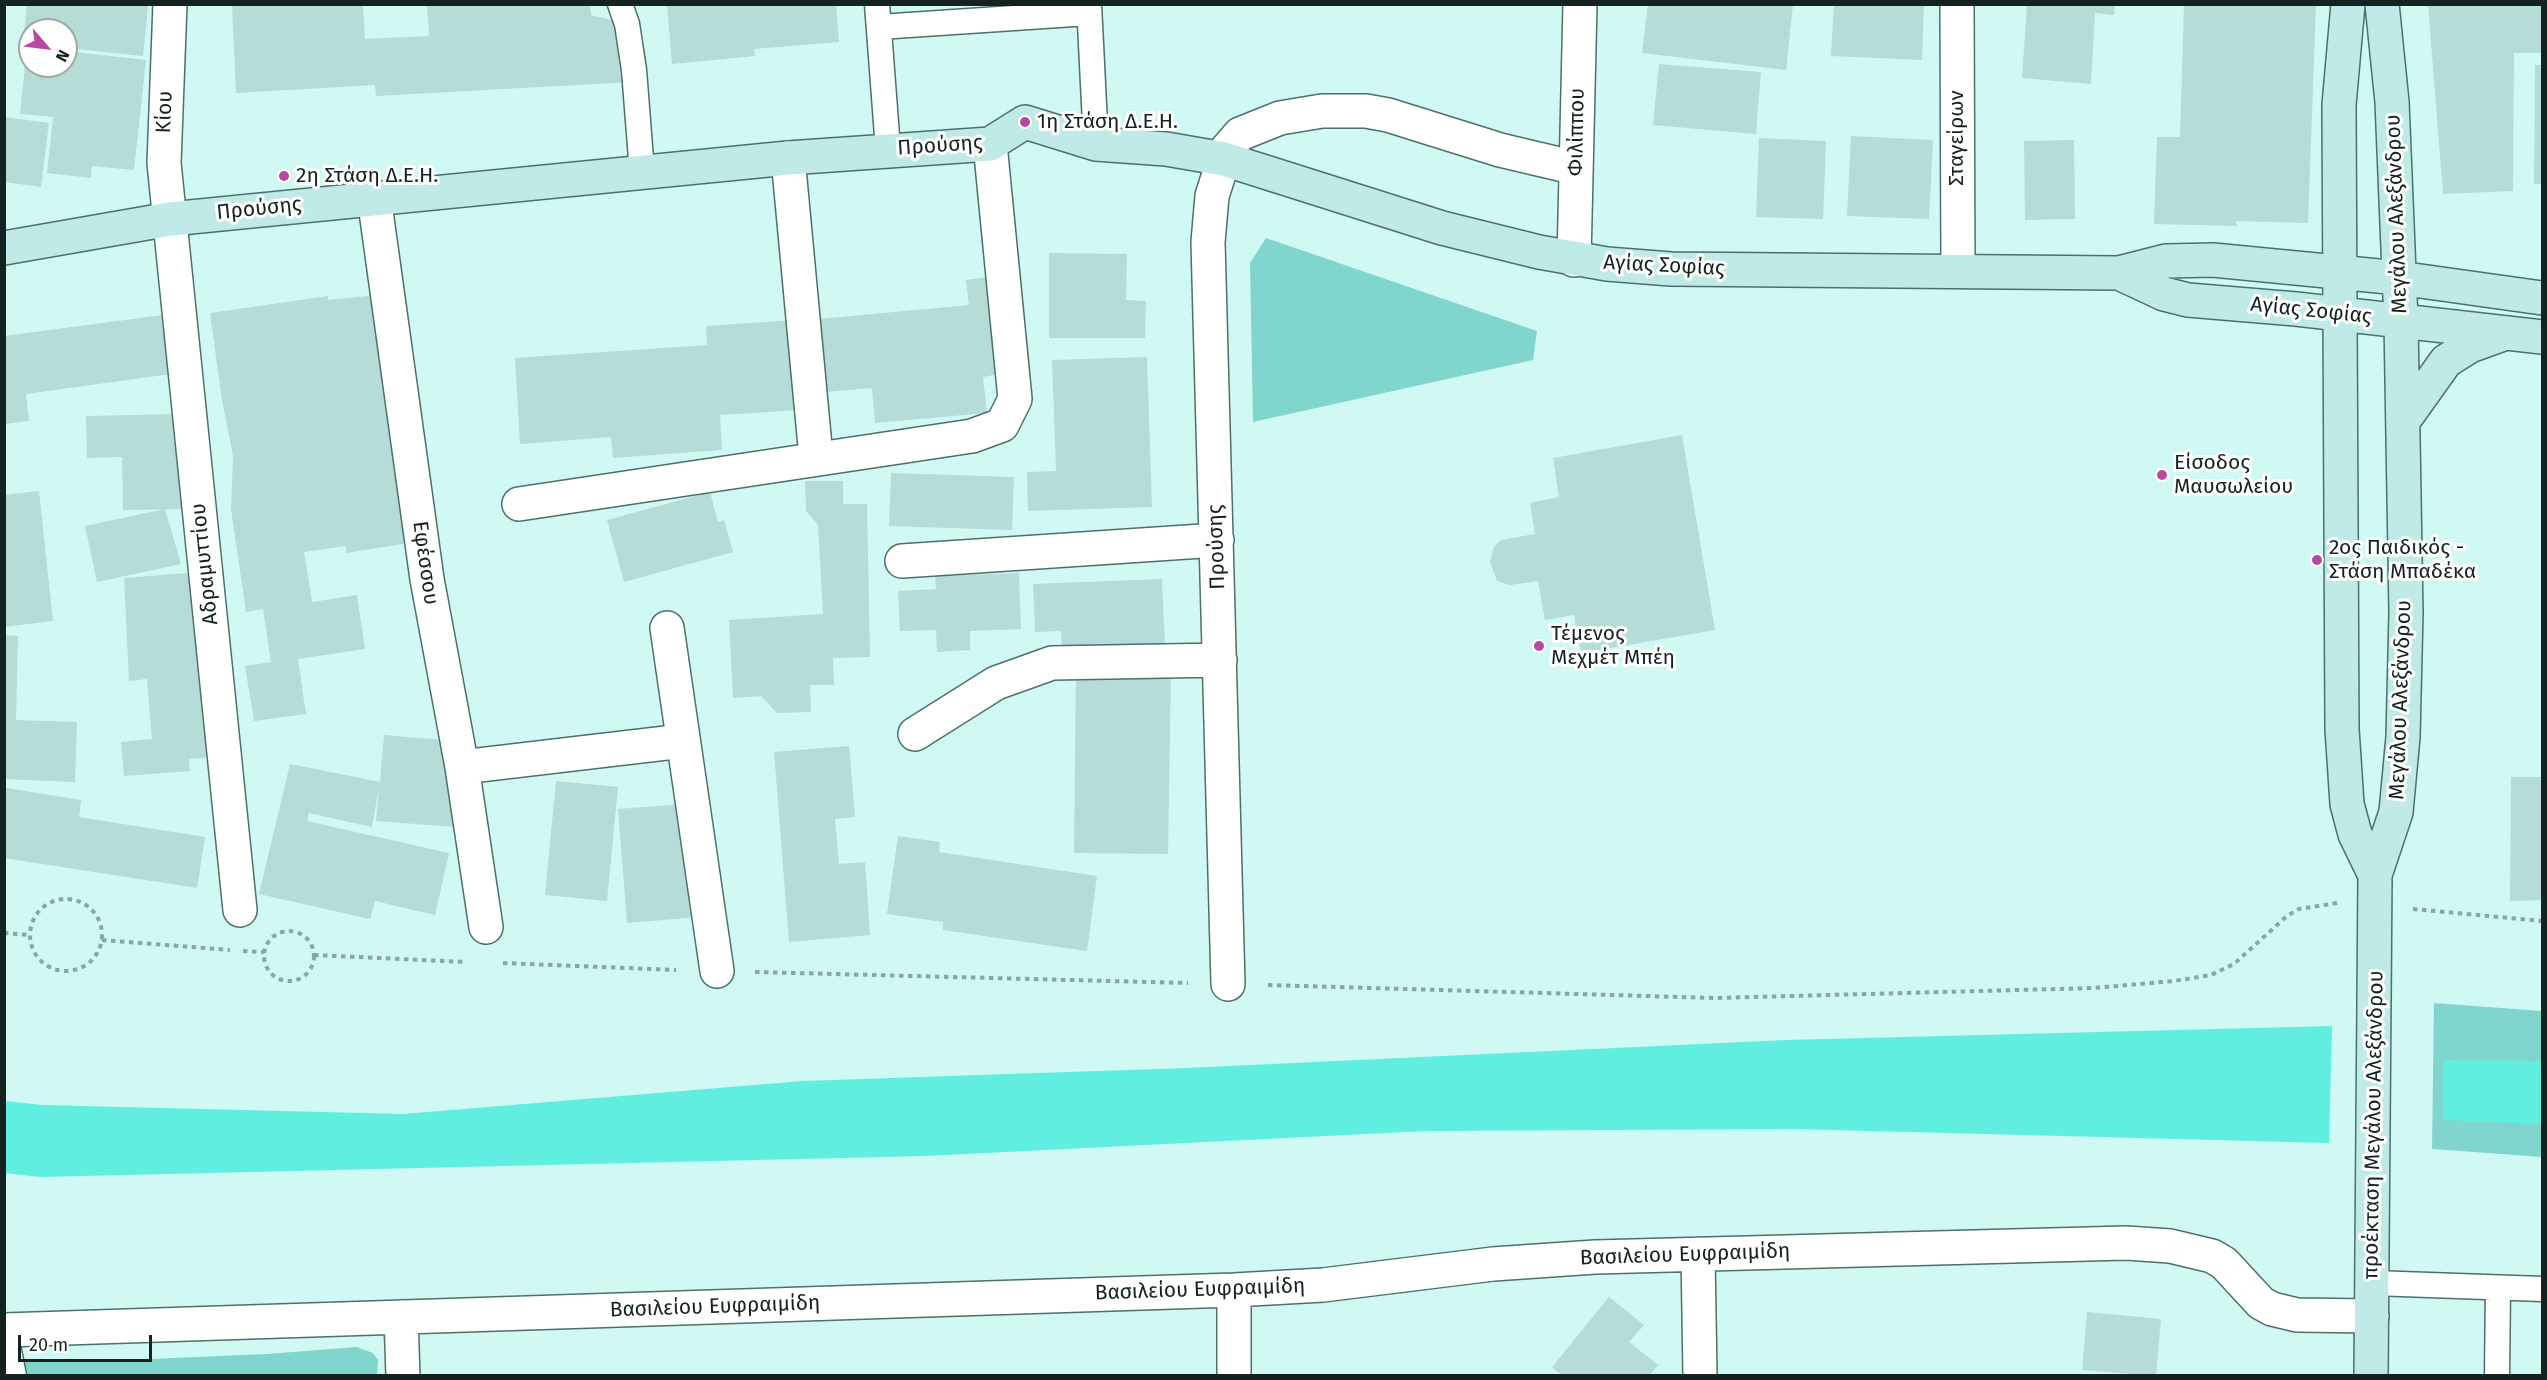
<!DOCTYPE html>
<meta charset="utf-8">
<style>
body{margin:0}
#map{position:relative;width:2547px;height:1380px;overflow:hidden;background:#d1f9f3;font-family:"Fira Sans",sans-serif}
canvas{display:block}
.frame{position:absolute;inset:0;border:6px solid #142321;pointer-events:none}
.north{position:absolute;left:18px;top:18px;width:60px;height:60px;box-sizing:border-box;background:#fff;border:2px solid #a1a7a6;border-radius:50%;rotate:118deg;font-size:16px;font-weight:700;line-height:24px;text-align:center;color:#142321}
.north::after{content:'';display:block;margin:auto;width:21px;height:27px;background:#b948a3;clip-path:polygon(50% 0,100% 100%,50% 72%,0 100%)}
.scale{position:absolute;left:18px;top:1335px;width:134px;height:27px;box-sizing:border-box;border:3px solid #142321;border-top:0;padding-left:8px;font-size:18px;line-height:21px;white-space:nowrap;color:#142321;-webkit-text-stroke:4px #fff;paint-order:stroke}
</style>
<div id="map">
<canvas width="2547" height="1380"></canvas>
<div class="frame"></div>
<div class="north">N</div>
<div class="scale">20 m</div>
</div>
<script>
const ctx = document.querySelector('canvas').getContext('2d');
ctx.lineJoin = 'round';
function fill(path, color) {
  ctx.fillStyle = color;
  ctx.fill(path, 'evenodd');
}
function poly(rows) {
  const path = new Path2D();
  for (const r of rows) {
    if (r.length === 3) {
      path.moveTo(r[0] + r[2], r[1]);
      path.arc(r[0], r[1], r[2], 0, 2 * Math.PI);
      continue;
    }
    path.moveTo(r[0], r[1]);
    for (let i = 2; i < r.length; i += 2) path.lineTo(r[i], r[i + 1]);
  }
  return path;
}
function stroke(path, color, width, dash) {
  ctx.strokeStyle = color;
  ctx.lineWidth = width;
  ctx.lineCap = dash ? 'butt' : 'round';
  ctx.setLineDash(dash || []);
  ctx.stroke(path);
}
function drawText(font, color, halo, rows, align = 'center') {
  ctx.font = font + ' "Fira Sans",sans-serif';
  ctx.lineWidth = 6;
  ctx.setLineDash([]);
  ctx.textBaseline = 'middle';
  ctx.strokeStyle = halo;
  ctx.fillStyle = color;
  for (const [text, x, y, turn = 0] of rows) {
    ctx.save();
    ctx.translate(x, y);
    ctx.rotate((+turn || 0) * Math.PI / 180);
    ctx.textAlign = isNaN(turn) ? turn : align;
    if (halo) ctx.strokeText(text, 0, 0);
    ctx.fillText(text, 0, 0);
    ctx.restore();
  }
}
const green = poly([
 [1266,238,1537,331,1533,360,1253,422,1250,263],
 [2434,1003,2542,1011,2542,1157,2432,1149],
 [357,1347,373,1353,378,1360,377,1376,5,1376,4,1361,78,1362,267,1354]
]);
const water = poly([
 [2332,1026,2329,1143,1794,1129,1426,1131,925,1156,40,1177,5,1173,5,1101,42,1105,403,1114,803,1081,1186,1068,1786,1040],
 [2443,1060,2542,1061,2542,1124,2443,1120]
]);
const pier = poly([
 [2333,1023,2335,1026,2333,1137]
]);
const building = poly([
 [27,4,148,6,143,56,66,48,66,30,30,30,30,45,23,44],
 [232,4,363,4,365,39,429,36,427,4,590,4,591,15,627,24,631,82,376,96,375,85,236,93],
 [667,4,836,4,839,42,754,49,755,56,672,64],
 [1648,4,1793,4,1786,70,1642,53],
 [1834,4,1924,4,1922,60,1831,56],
 [2027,4,2115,4,2114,15,2095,13,2091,84,2022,78],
 [2184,4,2316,4,2308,223,2236,221,2237,226,2154,224,2157,137,2180,137],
 [2428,4,2542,4,2542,53,2514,53,2513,191,2443,194],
 [27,47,30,48,30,66,66,66,66,51,146,60,134,170,92,166,91,178,47,173,53,117,20,114],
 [1659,64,1761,72,1756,134,1653,125],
 [2535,65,2542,65,2542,184,2534,184],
 [4,117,49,123,41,187,4,182],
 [1851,136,1933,140,1929,219,1847,216],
 [1759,138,1826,141,1823,219,1756,217],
 [2074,140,2075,219,2025,220,2024,141],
 [1049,253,1127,254,1126,300,1146,301,1145,338,1049,338],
 [989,277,999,374,983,377,987,413,875,423,872,388,825,392,819,319,969,305,966,280],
 [388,294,422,541,346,553,346,546,304,552,312,602,357,595,365,649,298,659,306,714,254,721,245,666,271,662,263,609,246,612,231,509,233,456,222,400,210,313,328,296,328,300],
 [163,315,171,374,26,394,29,421,4,424,4,336],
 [794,320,800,410,720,415,722,450,613,458,611,437,520,444,515,358,707,345,706,326],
 [1147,357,1152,507,1028,511,1027,472,1056,471,1052,360],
 [180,414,182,509,123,510,122,457,87,458,86,416],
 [1682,435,1715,630,1581,653,1574,615,1545,620,1538,581,1510,585,1497,581,1490,562,1494,547,1501,540,1535,534,1530,503,1559,497,1553,458],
 [891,473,1014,477,1012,530,889,526],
 [805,481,843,481,843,504,867,504,870,657,833,658,834,685,810,685,811,712,777,713,761,696,733,698,729,620,823,614,818,525,806,511],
 [39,491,53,621,4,627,4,495],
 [710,492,718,522,724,520,733,552,624,582,607,520],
 [165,509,181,564,97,582,85,526],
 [200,572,214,757,189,759,190,771,124,776,121,742,152,739,147,679,129,681,124,578],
 [1019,573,1021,629,970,631,970,650,937,652,936,630,900,631,898,591,936,589,935,576],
 [1162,579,1165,646,1062,650,1061,631,1035,632,1033,584],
 [4,635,18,636,16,720,77,722,75,782,4,779],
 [1076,669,1171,670,1168,854,1074,853],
 [384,735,456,741,454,827,376,821,379,787,372,827,309,813,307,821,449,853,435,915,375,901,370,919,259,894,290,764,380,782],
 [849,746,855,817,835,819,839,864,865,862,870,935,789,942,774,752],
 [2511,777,2542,777,2542,900,2510,901],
 [556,781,618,787,607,901,545,895],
 [6,788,81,800,79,817,205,837,197,888,4,858],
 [683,804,699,917,627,923,618,809],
 [898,836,940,842,939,852,1097,876,1087,951,943,930,943,922,887,914],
 [1609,1297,1644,1325,1629,1342,1658,1365,1649,1376,1563,1376,1552,1367],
 [2087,1312,2161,1319,2156,1376,2082,1370]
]);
const path = poly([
 [66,935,36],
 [2413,909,2542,921],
 [289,956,25],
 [4,933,30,935],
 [102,940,230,950],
 [243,951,264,952],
 [314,955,466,962],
 [503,963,676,970],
 [755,972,1188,983],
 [1268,985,1715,998,2094,988,2174,981,2211,975,2234,964,2287,916,2299,909,2337,903]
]);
const lane = poly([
 [620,4,627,24,634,70,642,172],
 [877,4,888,149],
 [1089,4,1096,144],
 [879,27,1089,13],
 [2373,1283,2542,1289],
 [5,1330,14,1376],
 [2497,1376,2498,1288]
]);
const street = poly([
 [170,4,164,163,240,910],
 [1957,4,1958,271],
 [788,158,816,457],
 [374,197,427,579,462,767,486,927],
 [1574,260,1580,4],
 [519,504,972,436,1002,425,1015,399,990,144],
 [902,561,1217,540],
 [667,628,717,971],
 [915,734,996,683,1052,663,1220,660],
 [462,767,683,741],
 [1228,984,1208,242,1212,196,1227,149,1240,134,1280,118,1322,111,1366,111,1388,115,1500,150,1576,168],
 [1698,1254,1700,1376],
 [1234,1290,1234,1376],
 [401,1317,403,1376],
 [4,1330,1234,1290,1323,1285,1493,1264,1595,1257,2126,1243,2170,1246,2212,1256,2224,1263,2261,1303,2272,1309,2297,1315,2372,1316]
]);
const secondary = poly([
 [2348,4,2339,105,2342,729,2347,804,2355,834,2375,875],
 [4,248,170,219,788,158,990,144,1025,122,1096,144,1166,149,1224,159,1442,228,1539,252,1607,264,1671,269,2119,273,2166,261,2213,260,2399,278,2542,298],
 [2119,273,2164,294,2188,300,2296,309,2542,337],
 [2404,420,2446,361,2470,346,2503,334],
 [2371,1376,2375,875,2396,812,2403,737,2406,613,2401,321,2392,102,2382,4]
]);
const markers = [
 [1025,122,6,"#b948a3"],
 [284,176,6,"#b948a3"],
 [2162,475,6,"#b948a3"],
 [2317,560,6,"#b948a3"],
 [1539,646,6,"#b948a3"]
];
const streetNames = [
 ["Κίου",165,112,-88],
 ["Φιλίππου",1577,132,-89],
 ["Σταγείρων",1957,138,-90],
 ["Προύσης",940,146,-4],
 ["Προύσης",259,209,-6],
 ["Μεγάλου Αλεξάνδρου",2397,214,-92],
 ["Αγίας Σοφίας",1664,266,3],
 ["Αγίας Σοφίας",2311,311,6],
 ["Προύσης",1217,547,-92],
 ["Εφέσσου",425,563,82],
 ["Αδραμυττίου",205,564,-96],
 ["Μεγάλου Αλεξάνδρου",2401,700,-88],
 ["προέκταση Μεγάλου Αλεξάνδρου",2374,1125,-89],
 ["Βασιλείου Ευφραιμίδη",1685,1255,-2],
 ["Βασιλείου Ευφραιμίδη",1200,1290,-2],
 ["Βασιλείου Ευφραιμίδη",715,1307,-2]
];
const poiNames = [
 ["1η Στάση Δ.Ε.Η.",1037,122],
 ["2η Στάση Δ.Ε.Η.",296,176],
 ["Είσοδος",2174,463],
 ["Μαυσωλείου",2174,487],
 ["2ος Παιδικός -",2329,548],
 ["Στάση Μπαδέκα",2329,572],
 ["Τέμενος",1551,634],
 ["Μεχμέτ Μπέη",1551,658]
];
fill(green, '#80d6cc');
fill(water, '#60eee1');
fill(pier, '#d1f9f3');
fill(building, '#b5dcd6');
stroke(lane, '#4c706b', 27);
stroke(street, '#4c706b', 36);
stroke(secondary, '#4c706b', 36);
stroke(path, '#88a6a2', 4, [4.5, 4.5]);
stroke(lane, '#fff', 24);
stroke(street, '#fff', 33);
stroke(secondary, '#bfeae6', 33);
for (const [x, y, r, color] of markers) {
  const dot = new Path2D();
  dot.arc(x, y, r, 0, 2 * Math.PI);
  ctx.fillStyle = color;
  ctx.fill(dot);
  stroke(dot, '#fff', 2);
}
drawText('21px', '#142321', '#fff', streetNames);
drawText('21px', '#142321', '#fff', poiNames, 'left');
</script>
